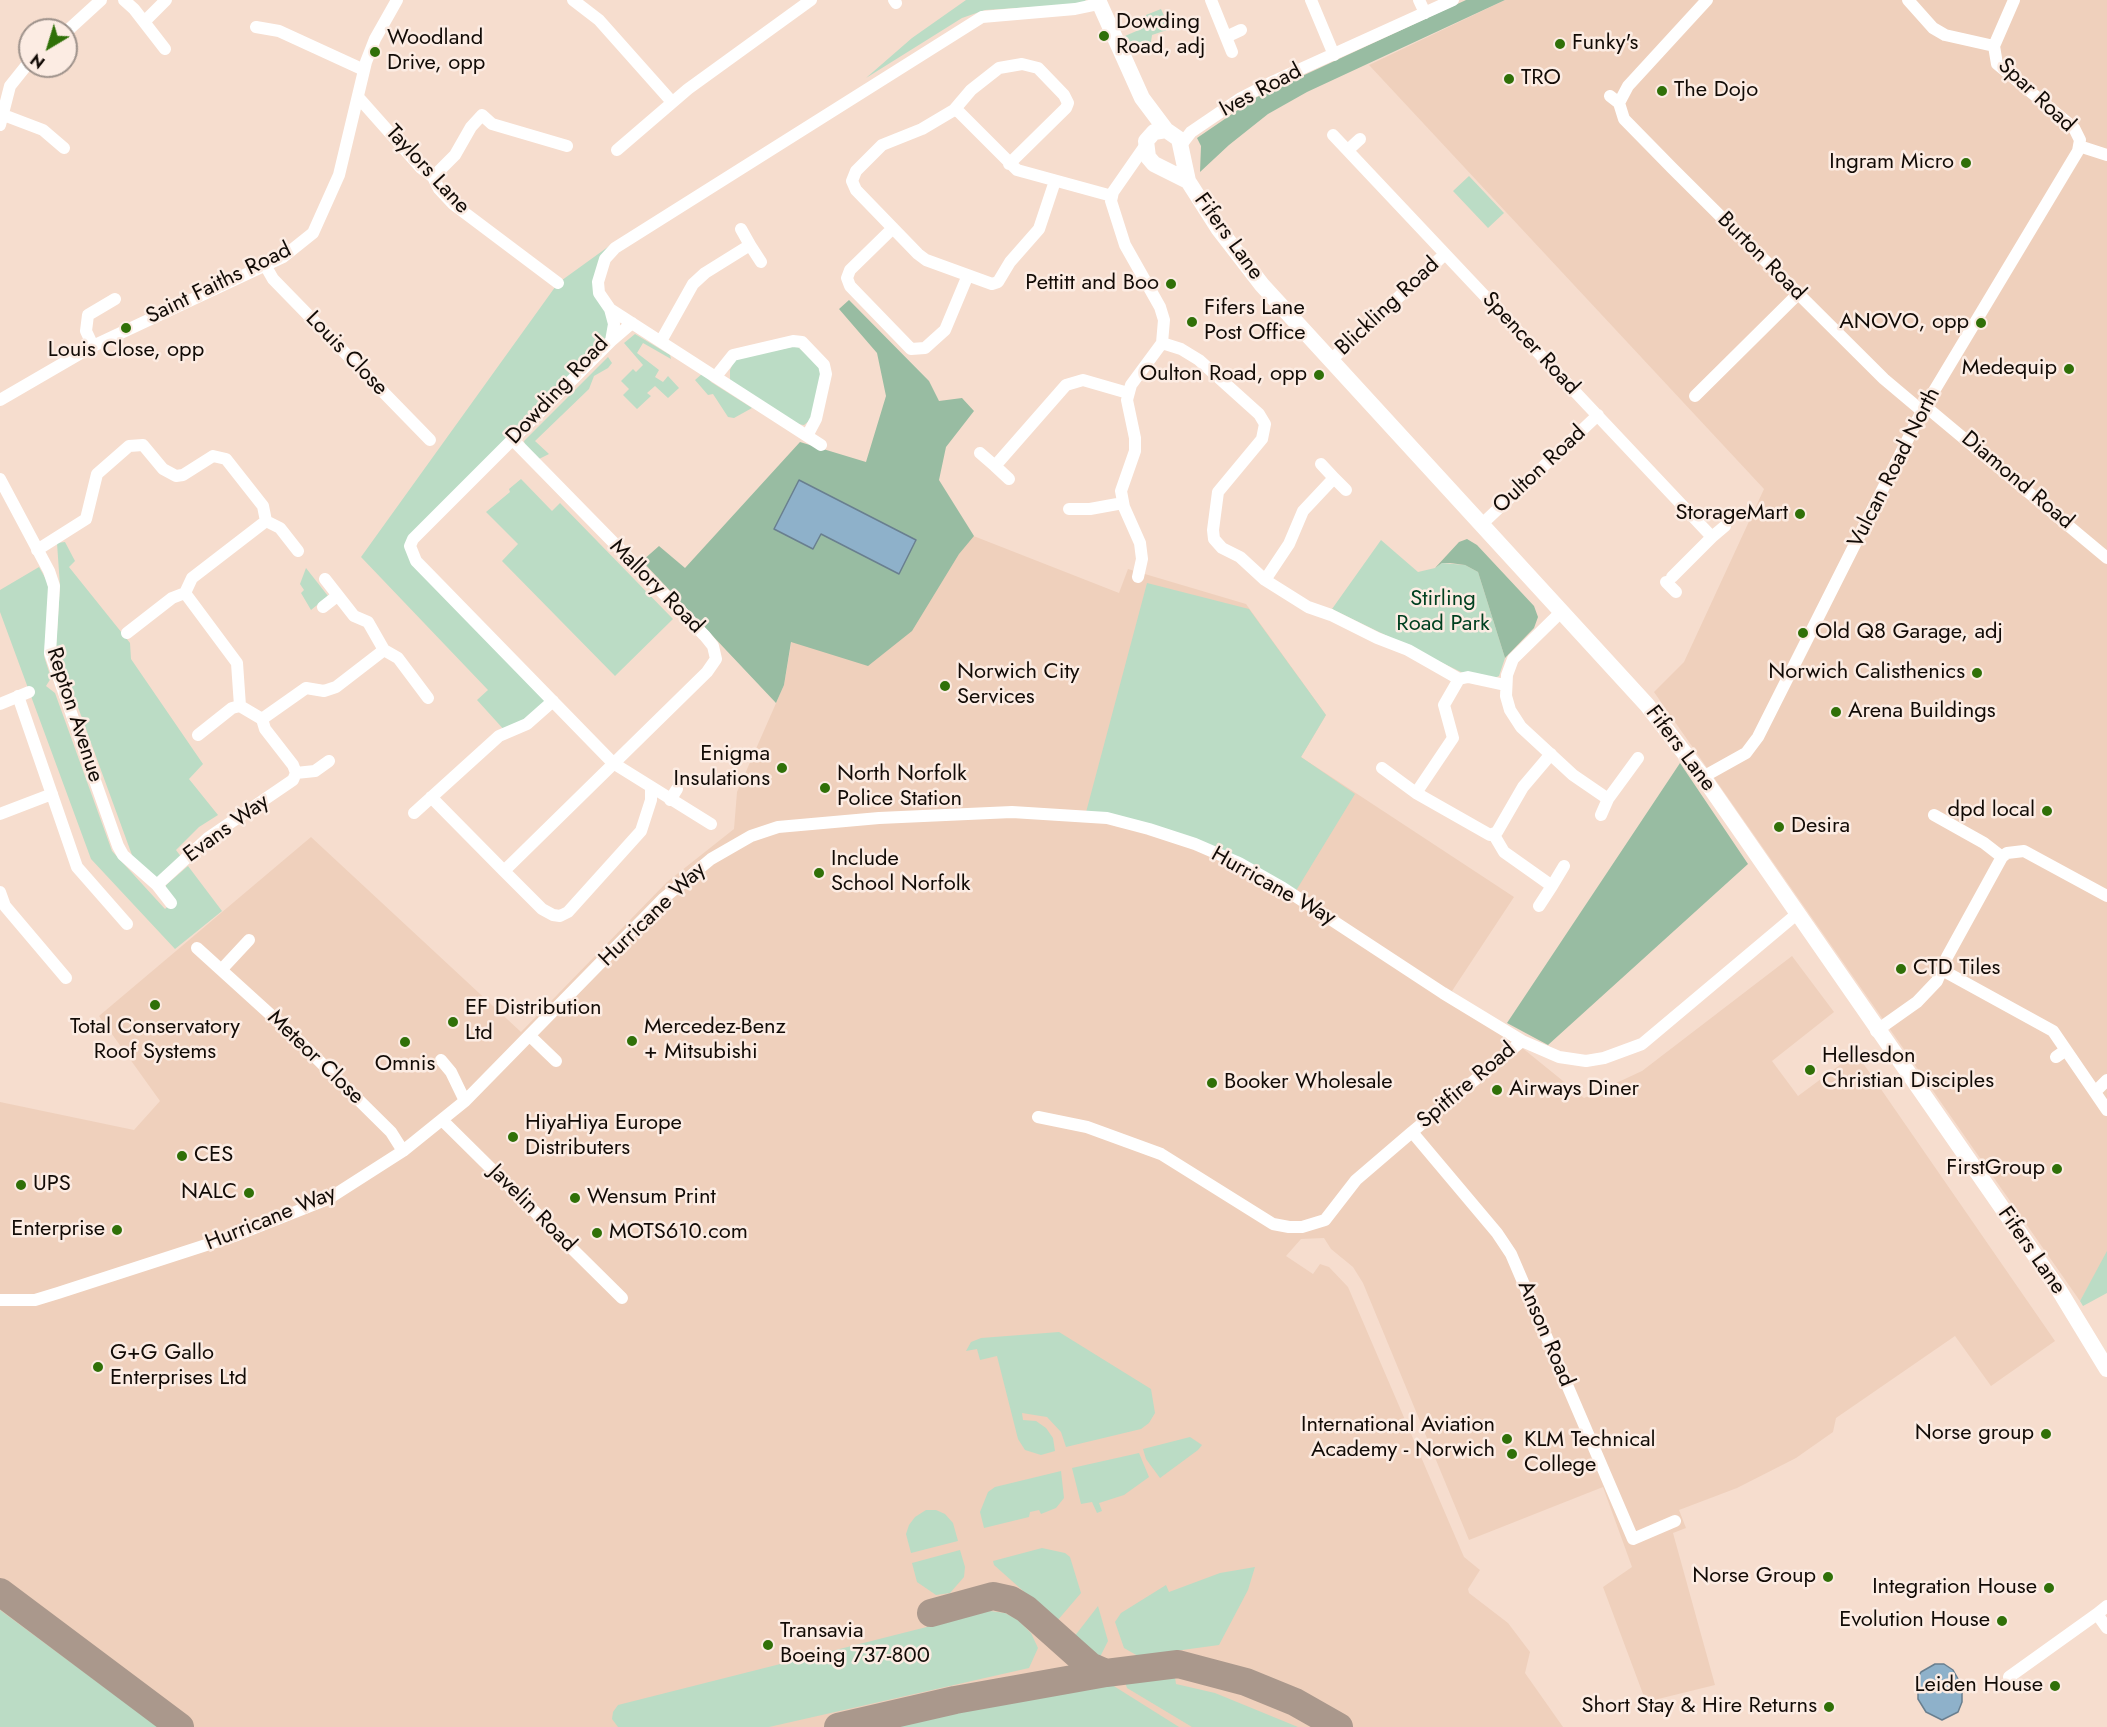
<!DOCTYPE html>
<style>
body{margin:0}
#map{position:relative;width:2107px;height:1727px;overflow:hidden;background:#f6ddce;font-family:Jost,sans-serif}
canvas{display:block}
.north{position:absolute;left:18px;top:18px;width:60px;height:60px;box-sizing:border-box;background:#fcece3;border:2px solid #9e928b;border-radius:50%;rotate:218deg;font-size:16px;font-weight:700;line-height:24px;text-align:center;color:#120b06}
.north::after{content:'';display:block;margin:auto;width:21px;height:27px;background:#307008;clip-path:polygon(50% 0,100% 100%,50% 72%,0 100%)}
</style>
<div id="map">
<canvas width="2107" height="1727"></canvas>
<div class="north">N</div>
</div>
<script>
const ctx = document.querySelector('canvas').getContext('2d');
ctx.lineJoin = 'round';
function fill(path, color) {
  ctx.fillStyle = color;
  ctx.fill(path, 'evenodd');
}
function poly(rows) {
  const path = new Path2D();
  for (const r of rows) {
    path.moveTo(r[0], r[1]);
    for (let i = 2; i < r.length; i += 2) path.lineTo(r[i], r[i + 1]);
  }
  return path;
}
function stroke(path, color, width, dash) {
  ctx.strokeStyle = color;
  ctx.lineWidth = width;
  ctx.lineCap = dash ? 'butt' : 'round';
  ctx.setLineDash(dash || []);
  ctx.stroke(path);
}
function drawText(font, color, halo, rows, align = 'center') {
  ctx.font = font + ' Jost,sans-serif';
  ctx.lineWidth = 5;
  ctx.setLineDash([]);
  ctx.textBaseline = 'middle';
  ctx.strokeStyle = halo;
  ctx.fillStyle = color;
  for (const [text, x, y, turn = 0] of rows) {
    ctx.save();
    ctx.translate(x, y);
    ctx.rotate((+turn || 0) * Math.PI / 180);
    ctx.textAlign = isNaN(turn) ? turn : align;
    if (halo) ctx.strokeText(text, 0, 0);
    ctx.fillText(text, 0, 0);
    ctx.restore();
  }
}
const built = poly([
 [1505,0,2107,0,2107,1254,2080,1301,1654,692,1684,662,1764,489,1369,65],
 [948,526,1119,593,1128,569,1246,604,1326,715,1301,757,1514,897,1452,991,1584,1098,1642,1071,1792,956,1834,1012,1772,1061,1798,1096,1856,1053,2055,1341,1991,1386,1955,1336,1836,1418,1833,1432,1796,1458,1737,1488,1679,1510,1686,1528,1673,1533,1715,1685,1646,1702,1603,1587,1632,1567,1603,1487,1469,1540,1363,1283,1353,1267,1331,1249,1324,1238,1301,1239,1286,1256,1313,1274,1320,1264,1329,1267,1348,1287,1464,1557,1480,1570,1468,1589,1469,1593,1508,1623,1530,1652,1525,1673,1563,1727,0,1727,0,1102,134,1130,160,1101,99,1016,311,837,521,1032,667,882,734,829,737,792,784,685,796,615]
]);
const green = poly([
 [966,0,1086,0,1082,4,985,10,962,18,866,78,912,38],
 [1161,9,1170,29,1152,35,1151,42,1131,49,1125,36,1148,26,1146,15],
 [1469,176,1504,213,1488,228,1453,191],
 [612,244,600,270,611,341,410,546,553,701,506,732,477,700,488,690,361,557,558,283],
 [635,334,670,355,671,359,643,343,637,353,659,370,655,377,663,382,668,376,679,388,668,398,655,386,647,393,651,396,637,409,623,395,629,389,621,381,633,369,636,372,643,365,624,343],
 [797,346,820,367,824,378,815,416,804,425,796,424,730,380,730,370,735,359],
 [608,357,612,363,608,368,594,376,589,389,535,441,549,454,537,460,526,451,524,441],
 [703,373,711,382,752,408,734,418,728,417,713,394,708,395,695,380],
 [521,479,552,511,560,503,673,619,615,676,502,561,518,544,486,512,510,492,509,489],
 [1381,540,1418,572,1435,568,1442,563,1465,565,1478,572,1505,658,1499,676,1492,679,1461,672,1332,609],
 [65,542,75,561,69,567,130,643,131,659,203,764,189,779,218,815,199,827,176,850,182,858,160,880,136,866,56,647,60,586,57,543],
 [39,567,47,581,49,593,44,656,51,678,46,686,55,693,112,851,165,909,171,903,166,894,166,885,188,866,222,911,175,949,91,859,0,612,0,590],
 [306,568,328,596,311,610,301,593,304,590,300,584],
 [1147,583,1249,609,1326,715,1301,757,1355,794,1294,894,1195,844,1085,816],
 [2107,1251,2107,1293,2083,1306,2080,1301],
 [1059,1332,1151,1389,1155,1413,1149,1423,1141,1429,1066,1447,1061,1432,1047,1417,1022,1413,1023,1420,1036,1421,1046,1428,1053,1438,1055,1451,1041,1455,1025,1450,1018,1439,997,1356,980,1360,977,1349,966,1351,971,1342,981,1338],
 [1190,1437,1202,1445,1198,1450,1160,1478,1146,1459,1143,1449],
 [1139,1453,1149,1477,1124,1495,1099,1503,1102,1511,1097,1513,1092,1502,1081,1504,1072,1468],
 [1061,1471,1064,1498,1056,1508,1041,1514,1039,1510,1030,1512,1029,1517,984,1528,980,1512,988,1492,995,1487],
 [926,1510,936,1510,945,1514,953,1523,958,1541,911,1553,906,1534,909,1525,915,1517],
 [1042,1548,1065,1553,1070,1557,1081,1593,1057,1621,994,1565,993,1561],
 [960,1550,965,1567,964,1577,950,1593,936,1595,917,1582,912,1563],
 [1255,1567,1248,1590,1219,1645,1138,1656,1124,1648,1115,1622,1121,1613,1166,1585,1169,1592,1220,1573],
 [1098,1606,1108,1641,1099,1659,1074,1637],
 [0,1610,158,1727,0,1727],
 [990,1611,1005,1613,1018,1620,1031,1633,1038,1648,1029,1668,769,1727,618,1727,612,1719,613,1712,618,1705],
 [1175,1677,1176,1684,1215,1693,1298,1727,1192,1727,1127,1688,1125,1682],
 [1109,1683,1179,1727,877,1727,898,1722]
]);
const forest = poly([
 [1466,0,1505,0,1307,92,1268,114,1229,145,1200,172,1201,146,1197,138,1257,97],
 [849,300,929,381,939,401,962,398,974,411,946,447,939,480,974,536,959,554,912,631,868,666,791,642,784,685,776,703,642,561,659,546,685,568,800,442,866,462,886,396,877,353,839,309],
 [821,534,916,541,898,573],
 [1467,539,1477,545,1534,606,1538,617,1534,628,1505,658,1478,572,1465,565,1450,563,1442,563,1435,568,1459,542],
 [1680,763,1748,864,1548,1045,1507,1023]
]);
const water = poly([
 [799,480,916,540,899,574,821,534,813,549,774,529,799,480],
 [1935,1664,1944,1664,1953,1670,1962,1686,1962,1702,1958,1712,1942,1720,1926,1712,1918,1699,1918,1678,1921,1672,1935,1664]
]);
const taxiway = poly([
 [0,1592,180,1727],
 [931,1613,993,1596,1011,1600,1026,1609,1090,1666,1106,1673],
 [838,1727,955,1700,1106,1673,1178,1664,1246,1682,1295,1702,1339,1727]
]);
const minor = poly([
 [124,0,134,9,165,49],
 [573,0,599,20,672,102],
 [894,0,896,3],
 [1211,0,1232,52],
 [1311,0,1334,55],
 [1419,0,1425,13],
 [1908,0,1933,28,1945,35,1994,46],
 [144,22,166,0],
 [256,27,279,31,364,70],
 [66,32,101,0],
 [1226,37,1241,30],
 [1610,96,1619,103,1624,119,1672,168,1884,379,1922,411],
 [358,97,421,168,433,177,439,189,453,204,558,283],
 [1619,103,1628,86,1707,0],
 [954,110,971,90,999,68,1022,64,1038,68,1064,95,1068,103,1066,108,1009,164],
 [1,114,43,130,64,148],
 [0,125,10,86,30,61],
 [1333,135,1712,537,1725,526],
 [1181,145,1191,132,1241,98,1270,83,1453,0],
 [2079,146,2107,155],
 [617,150,688,89,811,0],
 [1348,150,1360,139],
 [433,177,455,155,471,127,482,115,492,124,567,146],
 [1055,181,1039,229,1010,262,998,282,992,284,926,260,918,254,856,190,852,181,856,171,882,145,922,129,954,110,959,112,1017,170,1112,196],
 [893,228,850,270,847,278,850,286,911,349,925,348,945,330,968,275],
 [750,245,761,262],
 [265,265,273,279,430,440],
 [610,309,821,445],
 [611,341,632,323],
 [661,341,693,284,705,273,750,245,741,229],
 [1162,343,1181,349,1199,360,1259,414,1265,424,1262,439,1218,492,1213,530,1214,539,1222,548,1240,557,1265,580,1308,607,1331,615,1377,638,1408,650,1459,679,1468,677,1505,685],
 [93,346,86,331,88,315,115,299],
 [1331,360,1445,254],
 [717,375,733,355,793,341,802,342,824,365,826,374,816,419,807,436],
 [1695,396,1799,293],
 [0,400,93,346,283,257,313,233,339,175,366,62,375,39,397,0],
 [1925,406,2107,558],
 [513,440,705,636,713,646,716,659,707,672,504,871,542,909,553,915,560,916,568,912,641,831,651,800,651,789],
 [980,453,995,466],
 [1334,478,1346,490],
 [0,479,49,571,54,586,50,653,118,846,123,855,157,885,171,903],
 [1009,479,995,466,1066,385,1083,380,1128,393],
 [1069,509,1090,509,1123,503],
 [266,521,280,528,298,551],
 [1482,524,1598,415],
 [37,550,86,519,97,474,129,446,143,445,163,469,176,476,183,475,213,456,226,459,263,506,266,521,192,578,185,593,172,598,127,633],
 [1138,577,1142,559,1140,543,1124,507,1121,491,1135,451,1135,438,1127,400,1131,385,1162,343,1164,320,1160,307,1125,245,1111,201,1113,192,1145,146],
 [1672,577,1712,537],
 [1265,580,1289,544,1303,511,1334,478,1321,464],
 [1666,582,1676,592],
 [185,593,237,663,240,706],
 [323,607,337,596],
 [1562,611,1513,659,1507,675,1506,696,1510,710,1521,727,1573,775,1608,799,1601,815],
 [384,650,398,658,428,698],
 [18,696,77,867,127,924],
 [0,704,29,692],
 [240,706,262,719,306,688,324,691,336,687,384,650,368,622,354,616,325,579],
 [198,735,232,708,240,706],
 [1382,768,1416,793,1490,835,1497,832,1523,787,1551,754],
 [296,773,315,771,329,761],
 [1703,777,1746,753,1758,737,1922,411,2078,151,2080,140,2074,128,1997,64,1994,46,2014,0],
 [1416,793,1453,738,1444,705,1459,679],
 [431,797,504,871],
 [1608,799,1638,758],
 [670,800,677,789],
 [414,813,499,736,527,724,553,701],
 [0,814,52,794],
 [1934,815,1984,843,2002,857,2007,853,2024,851,2107,896],
 [711,824,613,763,416,561,410,546,413,539,611,341,614,324,610,309,599,293,598,282,605,259,615,248,982,17,1075,9,1099,4],
 [1494,835,1504,852,1552,886,1539,906],
 [157,885,208,838,293,780,296,773,293,765,265,729,262,719],
 [1552,886,1564,866],
 [0,892,5,906,66,978],
 [197,948,294,1036,391,1132,403,1151],
 [222,969,249,940],
 [1942,970,2053,1031,2107,1110],
 [1876,1031,1917,1002,1937,981,1947,957,2002,857],
 [531,1037,556,1061],
 [2056,1057,2066,1050],
 [441,1060,451,1072,465,1101],
 [2095,1092,2107,1080],
 [1038,1117,1087,1127,1161,1154,1273,1224,1289,1227,1302,1227,1325,1220,1356,1180,1412,1132,1497,1233,1511,1254,1633,1539,1675,1521],
 [442,1120,622,1298],
 [1412,1132,1522,1041],
 [0,1300,35,1300,58,1293,237,1235,328,1199,403,1151,465,1101,664,898,711,859,751,836,778,827,879,818,1012,812,1107,818,1149,829,1195,844,1239,863,1283,888,1443,993,1522,1041,1559,1057,1586,1061,1604,1058,1642,1044,1798,913],
 [2097,1614,2107,1606],
 [2009,1677,2097,1614,2107,1628]
]);
const tertiary = poly([
 [1098,0,1142,98,1166,130],
 [1188,181,1154,164,1148,157,1146,141,1154,132,1166,130,1179,139,1188,181,1218,228,1262,285,1647,705,1703,777,2059,1290,2107,1369]
]);
const markers = [
 [1104,36,6,"#307008"],
 [1560,44,6,"#307008"],
 [375,52,6,"#307008"],
 [1509,79,6,"#307008"],
 [1662,91,6,"#307008"],
 [1966,163,6,"#307008"],
 [1171,284,6,"#307008"],
 [1192,322,6,"#307008"],
 [1981,323,6,"#307008"],
 [126,328,6,"#307008"],
 [2069,369,6,"#307008"],
 [1319,375,6,"#307008"],
 [1800,514,6,"#307008"],
 [1803,633,6,"#307008"],
 [1977,673,6,"#307008"],
 [945,686,6,"#307008"],
 [1836,712,6,"#307008"],
 [782,768,6,"#307008"],
 [825,788,6,"#307008"],
 [2047,811,6,"#307008"],
 [1779,827,6,"#307008"],
 [819,873,6,"#307008"],
 [1901,969,6,"#307008"],
 [155,1005,6,"#307008"],
 [453,1022,6,"#307008"],
 [632,1041,6,"#307008"],
 [405,1042,6,"#307008"],
 [1810,1070,6,"#307008"],
 [1212,1083,6,"#307008"],
 [1497,1090,6,"#307008"],
 [513,1137,6,"#307008"],
 [182,1156,6,"#307008"],
 [2057,1169,6,"#307008"],
 [21,1185,6,"#307008"],
 [249,1193,6,"#307008"],
 [575,1198,6,"#307008"],
 [117,1230,6,"#307008"],
 [597,1233,6,"#307008"],
 [98,1367,6,"#307008"],
 [2046,1434,6,"#307008"],
 [1507,1439,6,"#307008"],
 [1512,1454,6,"#307008"],
 [1828,1577,6,"#307008"],
 [2049,1588,6,"#307008"],
 [2002,1621,6,"#307008"],
 [768,1645,6,"#307008"],
 [2055,1686,6,"#307008"],
 [1829,1707,6,"#307008"]
];
const poiNames = [
 ["Dowding",1116,23],
 ["Road, adj",1116,48],
 ["Woodland",387,39],
 ["Drive, opp",387,64],
 ["Funky's",1572,44],
 ["TRO",1521,79],
 ["The Dojo",1674,91],
 ["Ingram Micro",1954,163,"right"],
 ["Pettitt and Boo",1159,284,"right"],
 ["Fifers Lane",1204,309],
 ["Post Office",1204,334],
 ["ANOVO, opp",1969,323,"right"],
 ["Louis Close, opp",126,351,"center"],
 ["Medequip",2057,369,"right"],
 ["Oulton Road, opp",1307,375,"right"],
 ["StorageMart",1788,514,"right"],
 ["Old Q8 Garage, adj",1815,633],
 ["Norwich City",957,673],
 ["Services",957,698],
 ["Norwich Calisthenics",1965,673,"right"],
 ["Arena Buildings",1848,712],
 ["Enigma",770,755,"right"],
 ["Insulations",770,780,"right"],
 ["North Norfolk",837,775],
 ["Police Station",837,800],
 ["dpd local",2035,811,"right"],
 ["Desira",1791,827],
 ["Include",831,860],
 ["School Norfolk",831,885],
 ["CTD Tiles",1913,969],
 ["EF Distribution",465,1009],
 ["Ltd",465,1034],
 ["Total Conservatory",155,1028,"center"],
 ["Roof Systems",155,1053,"center"],
 ["Mercedez-Benz",644,1028],
 ["+ Mitsubishi",644,1053],
 ["Hellesdon",1822,1057],
 ["Christian Disciples",1822,1082],
 ["Omnis",405,1065,"center"],
 ["Booker Wholesale",1224,1083],
 ["Airways Diner",1509,1090],
 ["HiyaHiya Europe",525,1124],
 ["Distributers",525,1149],
 ["CES",194,1156],
 ["FirstGroup",2045,1169,"right"],
 ["UPS",33,1185],
 ["NALC",237,1193,"right"],
 ["Wensum Print",587,1198],
 ["Enterprise",105,1230,"right"],
 ["MOTS610.com",609,1233],
 ["G+G Gallo",110,1354],
 ["Enterprises Ltd",110,1379],
 ["International Aviation",1495,1426,"right"],
 ["Academy - Norwich",1495,1451,"right"],
 ["Norse group",2034,1434,"right"],
 ["KLM Technical",1524,1441],
 ["College",1524,1466],
 ["Norse Group",1816,1577,"right"],
 ["Integration House",2037,1588,"right"],
 ["Evolution House",1990,1621,"right"],
 ["Transavia",780,1632],
 ["Boeing 737-800",780,1657],
 ["Leiden House",2043,1686,"right"],
 ["Short Stay & Hire Returns",1817,1707,"right"]
];
const streetNames = [
 ["Ives Road",1261,91,-28],
 ["Spar Road",2036,96,43],
 ["Taylors Lane",427,170,47],
 ["Fifers Lane",1228,237,54],
 ["Burton Road",1761,257,45],
 ["Saint Faiths Road",219,284,-26],
 ["Blickling Road",1388,307,-43],
 ["Spencer Road",1530,344,47],
 ["Louis Close",346,354,46],
 ["Dowding Road",558,391,-47],
 ["Vulcan Road North",1895,468,-63],
 ["Oulton Road",1540,470,-43],
 ["Diamond Road",2017,481,40],
 ["Mallory Road",656,587,45],
 ["Repton Avenue",74,715,72],
 ["Fifers Lane",1680,749,53],
 ["Evans Way",227,829,-36],
 ["Hurricane Way",1273,887,29],
 ["Hurricane Way",653,915,-44],
 ["Meteor Close",315,1058,44],
 ["Spitfire Road",1467,1086,-40],
 ["Javelin Road",532,1209,45],
 ["Hurricane Way",271,1219,-22],
 ["Fifers Lane",2031,1251,55],
 ["Anson Road",1545,1334,67]
];
const parkNames = [
 ["Stirling",1443,600],
 ["Road Park",1443,625]
];
fill(built, '#efd0bc');
fill(green, '#bbdcc5');
fill(forest, '#98bca2');
fill(water, '#8eb1ca');
stroke(water, '#697f8f', 1.5);
stroke(taxiway, '#aa988c', 28);
stroke(minor, '#fff', 12);
stroke(tertiary, '#fff', 16);
for (const [x, y, r, color] of markers) {
  const dot = new Path2D();
  dot.arc(x, y, r, 0, 2 * Math.PI);
  ctx.fillStyle = color;
  ctx.fill(dot);
  stroke(dot, '#fcece3', 2);
}
drawText('22px', '#120b06', '#fcece3', poiNames, 'left');
drawText('22px', '#120b06', '#fcece3', streetNames);
drawText('22px', '#004020', '#fcece3', parkNames);
</script>
